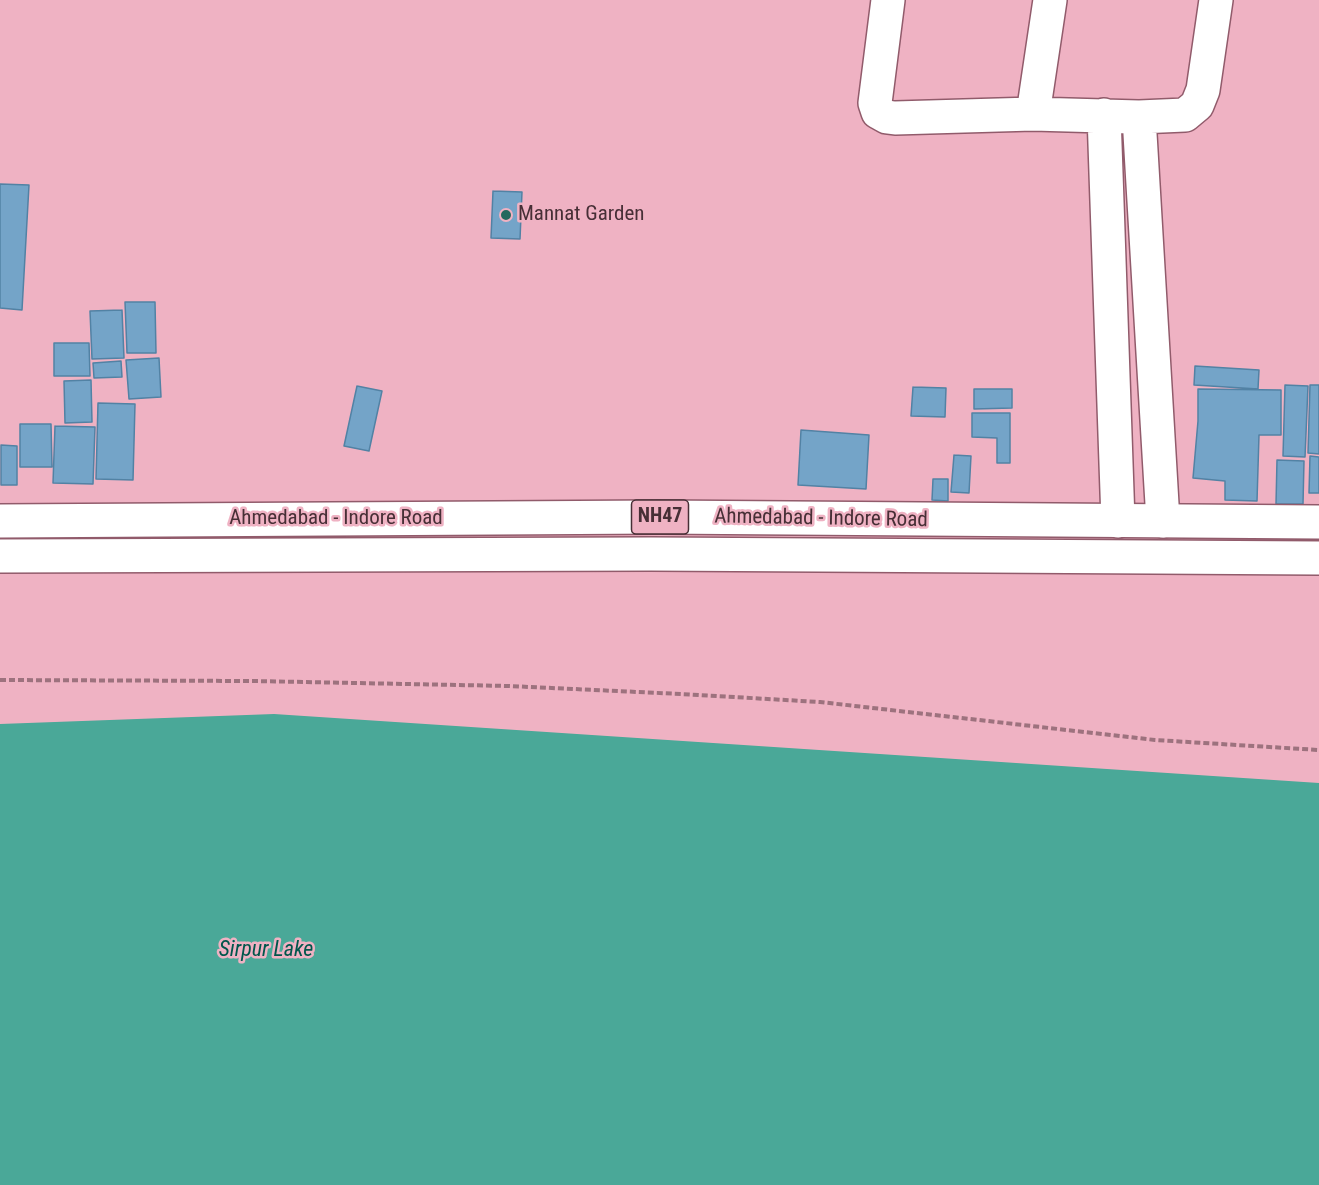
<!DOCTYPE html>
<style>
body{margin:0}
canvas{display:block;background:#efb2c3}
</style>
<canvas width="1319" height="1185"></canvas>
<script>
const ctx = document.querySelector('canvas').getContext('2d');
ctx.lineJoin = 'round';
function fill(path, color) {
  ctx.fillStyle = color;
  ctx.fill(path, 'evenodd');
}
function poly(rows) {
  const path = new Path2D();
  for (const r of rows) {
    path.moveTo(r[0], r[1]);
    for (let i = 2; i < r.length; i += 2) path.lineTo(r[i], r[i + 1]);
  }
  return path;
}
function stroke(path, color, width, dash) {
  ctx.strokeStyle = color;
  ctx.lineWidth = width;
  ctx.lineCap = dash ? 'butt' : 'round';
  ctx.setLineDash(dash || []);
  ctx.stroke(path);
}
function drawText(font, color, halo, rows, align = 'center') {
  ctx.font = font + ' "Roboto Condensed",sans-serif';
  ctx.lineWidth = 5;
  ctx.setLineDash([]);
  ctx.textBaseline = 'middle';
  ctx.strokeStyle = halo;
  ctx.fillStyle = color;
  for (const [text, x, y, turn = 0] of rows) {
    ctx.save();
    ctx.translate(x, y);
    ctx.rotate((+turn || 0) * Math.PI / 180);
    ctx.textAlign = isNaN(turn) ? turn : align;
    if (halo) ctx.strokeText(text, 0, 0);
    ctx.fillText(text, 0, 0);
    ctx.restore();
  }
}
const water = poly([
 [274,714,1319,783,1319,1185,0,1185,0,724]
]);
const building = poly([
 [0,184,29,185,22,310,0,308,0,184],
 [493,191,522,192,520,239,491,238,493,191],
 [125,302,155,302,156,353,127,353,125,302],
 [122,310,124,358,92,359,90,311,122,310],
 [54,343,89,343,90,376,54,376,54,343],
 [159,358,161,397,129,399,126,360,159,358],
 [121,361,122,377,94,378,93,363,121,361],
 [1195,366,1259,370,1258,389,1194,385,1195,366],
 [91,380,92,422,65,423,64,381,91,380],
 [1285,385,1308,386,1305,457,1283,456,1285,385],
 [1310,385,1319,385,1319,454,1308,453,1310,385],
 [357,386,382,391,369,451,344,446,357,386],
 [913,387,946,388,945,417,911,416,913,387],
 [974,389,1012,389,1012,408,974,409,974,389],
 [1198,389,1281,390,1281,435,1259,435,1257,501,1225,500,1225,481,1193,478,1198,421,1198,389],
 [98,403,135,404,133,480,96,479,98,403],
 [972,413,1010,413,1010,463,997,463,997,438,972,437,972,413],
 [20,424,51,424,52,467,20,467,20,424],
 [55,426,95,427,93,484,53,483,55,426],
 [801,430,869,435,866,489,798,485,801,430],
 [1,445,17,446,17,485,1,485,1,445],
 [954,455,971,456,969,493,951,492,954,455],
 [1310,456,1319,457,1319,493,1309,493,1310,456],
 [1277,460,1304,461,1303,504,1276,504,1277,460],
 [933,479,948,479,948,501,932,500,933,479]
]);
const path = poly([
 [0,680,253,681,509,686,681,694,820,702,1155,740,1319,750]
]);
const minor = poly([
 [888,0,875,103,878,112,887,117,895,118,1033,114,1139,117,1185,115,1197,105,1203,90,1216,0],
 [1033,114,1050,0],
 [1104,115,1118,521],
 [1139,117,1163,521]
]);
const highway = poly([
 [0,521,659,517,1319,522],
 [0,556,651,554,1319,558]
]);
const markers = [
 [506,215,6,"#23695e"]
];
const shields = [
 [660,517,57]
];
const shieldNames = [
 ["NH47",660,517]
];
const poiNames = [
 ["Mannat Garden",518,215]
];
const streetNames = [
 ["Ahmedabad - Indore Road",336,519],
 ["Ahmedabad - Indore Road",821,519,1]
];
const waterNames = [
 ["Sirpur Lake",266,950]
];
fill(water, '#4aa898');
fill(building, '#74a4c8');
stroke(building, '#5282a4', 1.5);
stroke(minor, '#915b6b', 36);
stroke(highway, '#915b6b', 36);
stroke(path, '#9d727e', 4, [6, 3]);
stroke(minor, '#fff', 33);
stroke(highway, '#fff', 33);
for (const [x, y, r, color] of markers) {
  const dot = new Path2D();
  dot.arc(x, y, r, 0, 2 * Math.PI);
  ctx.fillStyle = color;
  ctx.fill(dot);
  stroke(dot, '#efb2c3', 2);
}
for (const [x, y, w] of shields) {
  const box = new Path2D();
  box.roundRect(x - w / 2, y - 17, w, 34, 4.5);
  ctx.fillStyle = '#efb2c3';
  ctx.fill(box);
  stroke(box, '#472f36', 1.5);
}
drawText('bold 20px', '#472f36', null, shieldNames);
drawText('21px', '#472f36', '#efb2c3', poiNames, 'left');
drawText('21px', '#472f36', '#efb2c3', streetNames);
drawText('italic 22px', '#00564b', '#efb2c3', waterNames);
</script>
